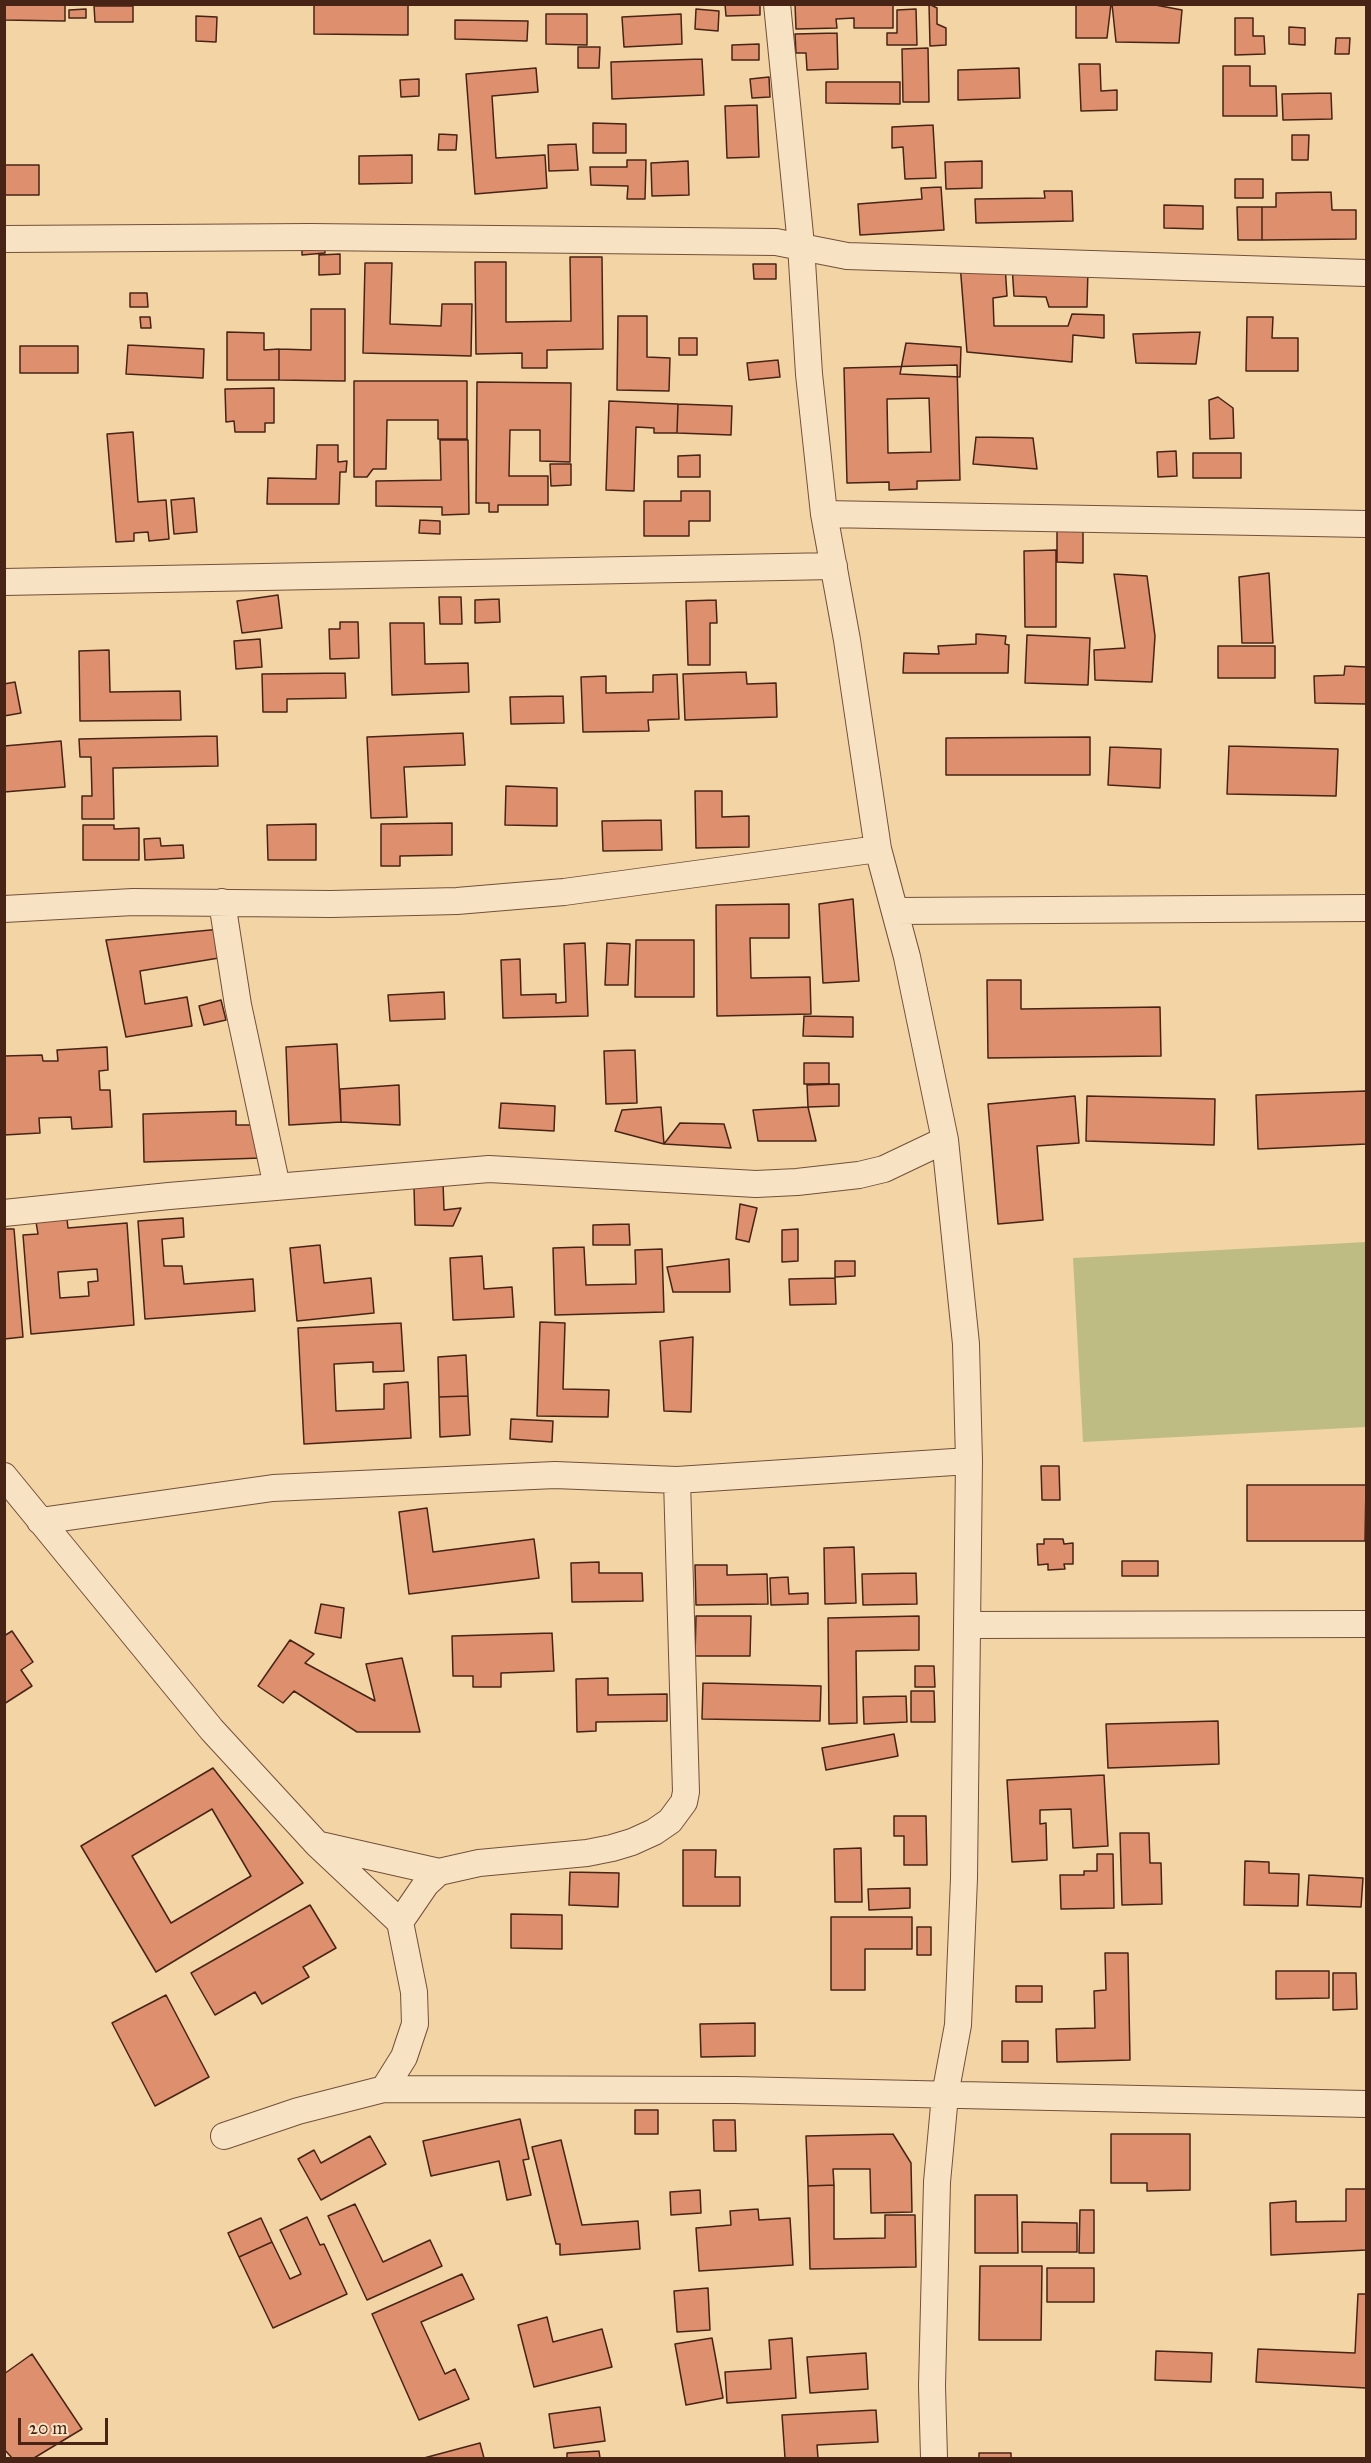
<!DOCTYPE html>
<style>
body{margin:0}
#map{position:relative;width:1371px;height:2463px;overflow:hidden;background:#f3d4a5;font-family:"IM FELL Great Primer",serif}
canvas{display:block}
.frame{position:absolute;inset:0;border:6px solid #472416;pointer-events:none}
.scale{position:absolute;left:18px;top:2418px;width:90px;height:27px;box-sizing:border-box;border:3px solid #472416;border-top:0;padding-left:8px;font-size:18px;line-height:21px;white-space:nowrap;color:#472416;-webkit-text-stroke:4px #f7e3c4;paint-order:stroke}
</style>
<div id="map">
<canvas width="1371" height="2463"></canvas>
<div class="frame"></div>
<div class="scale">20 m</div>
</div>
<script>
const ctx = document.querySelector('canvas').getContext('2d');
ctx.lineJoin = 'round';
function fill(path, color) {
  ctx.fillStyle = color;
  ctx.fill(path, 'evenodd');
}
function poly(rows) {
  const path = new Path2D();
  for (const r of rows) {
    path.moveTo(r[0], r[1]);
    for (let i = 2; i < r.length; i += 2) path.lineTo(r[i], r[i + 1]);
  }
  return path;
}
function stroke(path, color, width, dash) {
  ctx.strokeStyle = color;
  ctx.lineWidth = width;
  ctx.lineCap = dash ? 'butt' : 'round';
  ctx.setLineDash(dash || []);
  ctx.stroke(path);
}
const green = poly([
 [1366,1242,1366,1427,1083,1442,1073,1258]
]);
const building = poly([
 [4,4,65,4,65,21,4,20,4,4],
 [314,4,408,4,408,35,314,34,314,4],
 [725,4,760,4,760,15,726,16,725,4],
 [795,4,893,4,893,28,854,28,854,18,836,19,837,28,796,29,795,4],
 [929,4,937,8,937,24,946,28,946,45,930,46,929,4],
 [1076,4,1111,4,1107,38,1076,38,1076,4],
 [1112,4,1150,4,1182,10,1179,43,1116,42,1112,4],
 [94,6,133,6,133,22,95,22,94,6],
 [86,9,86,18,69,18,69,10,86,9],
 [696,9,719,11,718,31,695,29,696,9],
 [916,9,917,45,887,45,887,33,897,33,897,10,916,9],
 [546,14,587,14,587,45,546,44,546,14],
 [681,14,682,44,624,47,622,17,681,14],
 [196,16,217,17,216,42,196,41,196,16],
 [1235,18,1253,18,1253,36,1264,36,1265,54,1235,55,1235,18],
 [455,20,528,21,527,41,455,39,455,20],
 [1289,27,1305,28,1305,45,1289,44,1289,27],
 [837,33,838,69,807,70,806,53,796,53,795,34,837,33],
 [1336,38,1350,38,1349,54,1335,54,1336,38],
 [759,44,759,60,732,60,732,45,759,44],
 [578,47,600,47,599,68,578,68,578,47],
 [928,48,929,102,903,102,902,49,928,48],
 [702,59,704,95,612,99,611,62,702,59],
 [1079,64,1100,64,1101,91,1117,90,1117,110,1081,111,1079,64],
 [1223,66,1250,66,1250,86,1276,86,1277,116,1223,116,1223,66],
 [536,68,538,92,492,96,496,158,545,155,547,188,475,194,466,74,536,68],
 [1019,68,1020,98,958,100,958,70,1019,68],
 [769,77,770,97,752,98,750,79,769,77],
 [419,79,419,96,401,97,400,80,419,79],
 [826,82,900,82,900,104,826,103,826,82],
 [1331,93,1332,119,1283,120,1282,94,1331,93],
 [757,105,759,157,727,158,725,106,757,105],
 [593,123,626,124,626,153,593,153,593,123],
 [933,125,936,178,905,179,903,147,892,148,892,127,933,125],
 [439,134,457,135,456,150,438,150,439,134],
 [1292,135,1309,135,1308,160,1292,160,1292,135],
 [576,144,578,170,549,171,548,145,576,144],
 [412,155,412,183,359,184,359,156,412,155],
 [627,160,646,160,645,199,627,199,628,186,591,185,590,167,627,167,627,160],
 [688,161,689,195,652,196,651,163,688,161],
 [982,161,982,188,946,189,945,162,982,161],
 [4,165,39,165,39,195,4,195,4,165],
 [1235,179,1263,179,1263,198,1235,198,1235,179],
 [941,187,944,230,860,235,858,204,922,199,921,188,941,187],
 [1044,191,1072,191,1073,221,976,223,975,199,1045,198,1044,191],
 [1331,192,1332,210,1356,210,1356,239,1262,240,1262,207,1276,207,1276,193,1331,192],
 [1164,205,1203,206,1203,229,1164,228,1164,205],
 [1237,207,1262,207,1262,240,1238,240,1237,207],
 [324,240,325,253,302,255,302,241,324,240],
 [340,254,340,274,319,275,319,255,340,254],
 [570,257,602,257,603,349,547,350,547,368,522,368,522,353,476,354,475,262,506,262,506,322,571,321,570,257],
 [365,263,392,263,390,324,441,326,442,304,472,304,471,356,363,353,365,263],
 [753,264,776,264,776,279,754,279,753,264],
 [960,264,1005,265,1007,296,993,298,994,326,1068,326,1072,314,1104,315,1104,338,1073,335,1072,362,967,352,960,264],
 [1012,266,1088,269,1087,307,1049,307,1046,297,1014,296,1012,266],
 [130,293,147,293,148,307,130,307,130,293],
 [311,309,345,309,345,381,279,380,279,349,311,350,311,309],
 [618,316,647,316,647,357,670,358,669,391,617,390,618,316],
 [140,317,150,317,151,328,141,328,140,317],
 [1247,317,1273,317,1272,338,1298,338,1298,371,1246,371,1247,317],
 [227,332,264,333,264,350,279,349,279,380,227,380,227,332],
 [1200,332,1196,364,1136,363,1133,334,1200,332],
 [679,338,697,338,697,355,679,355,679,338],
 [906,343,961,347,960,377,900,374,906,343],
 [128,345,204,349,203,378,126,374,128,345],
 [20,346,78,346,78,373,20,373,20,346],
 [778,360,780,377,749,380,747,363,778,360],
 [957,365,960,480,917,481,917,489,889,490,889,482,847,483,844,368,957,365],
 [929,398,931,452,888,453,887,399,929,398],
 [354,381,467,381,467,439,438,439,438,420,387,420,386,469,373,469,367,477,354,477,354,381],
 [477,382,571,383,570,462,540,461,540,430,510,430,509,476,548,476,548,505,498,505,498,512,489,512,489,503,476,503,477,382],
 [274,388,274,423,265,423,265,432,235,432,234,421,226,422,225,389,274,388],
 [1218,397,1233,408,1234,438,1210,439,1209,400,1218,397],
 [609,401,678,404,677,433,654,433,654,428,636,427,634,491,606,490,609,401],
 [678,404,732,406,731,435,677,433,678,404],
 [133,432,138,502,166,500,169,539,149,541,148,532,134,533,134,541,116,542,107,434,133,432],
 [976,437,1033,438,1037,469,973,464,976,437],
 [440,440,468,440,469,514,442,515,442,507,376,506,376,481,441,480,440,440],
 [317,445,338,445,338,462,347,461,346,472,340,472,339,504,267,504,268,478,316,479,317,445],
 [1176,451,1177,476,1158,477,1157,452,1176,451],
 [1193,453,1241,453,1241,478,1193,478,1193,453],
 [700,455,700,477,678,477,678,456,700,455],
 [550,464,571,464,571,485,551,486,550,464],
 [681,491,710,491,710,521,689,521,689,536,644,536,644,501,681,501,681,491],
 [194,498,197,532,174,534,171,500,194,498],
 [420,520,440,521,440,534,419,533,420,520],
 [1057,530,1083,531,1083,563,1057,562,1057,530],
 [1056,550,1056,627,1025,627,1024,551,1056,550],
 [1269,573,1273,643,1242,643,1239,577,1269,573],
 [1114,574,1147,576,1155,636,1152,682,1095,680,1094,650,1125,648,1114,574],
 [278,595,282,628,242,633,237,601,278,595],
 [439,597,461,597,462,624,440,624,439,597],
 [499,599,500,622,475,623,475,600,499,599],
 [716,600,717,623,710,623,710,665,688,665,686,601,716,600],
 [340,622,358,622,359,658,330,659,329,629,340,629,340,622],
 [390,623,424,623,425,664,468,663,469,692,392,695,390,623],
 [976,634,1006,636,1005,644,1009,645,1008,673,903,673,904,653,939,654,938,646,976,644,976,634],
 [1027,635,1090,638,1088,685,1025,683,1027,635],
 [260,639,262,667,236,669,234,641,260,639],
 [1218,646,1275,646,1275,678,1218,678,1218,646],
 [109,650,110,692,180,691,181,720,80,721,79,651,109,650],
 [1345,666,1366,667,1366,704,1315,703,1314,676,1344,675,1345,666],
 [746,672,747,684,776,683,777,717,685,720,683,674,746,672],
 [345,673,346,698,287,699,287,712,263,712,262,674,345,673],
 [677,674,679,719,648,720,649,731,583,732,581,677,606,676,606,693,653,692,653,675,677,674],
 [15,682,21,713,4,716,4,684,15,682],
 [563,696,564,723,511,724,510,697,563,696],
 [463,733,465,765,404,767,407,817,371,818,367,737,463,733],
 [217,736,218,766,113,768,114,819,82,819,82,796,92,796,91,757,80,757,79,739,217,736],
 [1090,737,1090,775,946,775,946,738,1090,737],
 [61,741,65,787,4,792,4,746,61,741],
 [1229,746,1338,749,1336,796,1227,794,1229,746],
 [1110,747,1161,749,1160,788,1108,785,1110,747],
 [506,786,557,788,557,826,505,825,506,786],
 [695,791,722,791,722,817,749,816,749,847,696,848,695,791],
 [661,820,662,850,603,851,602,821,661,820],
 [452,823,452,855,400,856,400,866,381,866,381,824,452,823],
 [316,824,316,860,268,860,267,825,316,824],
 [83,825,114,825,114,829,139,828,139,860,83,860,83,825],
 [160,838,161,846,183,845,184,858,145,860,144,839,160,838],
 [853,899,859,981,823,983,819,904,853,899],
 [789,904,789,938,750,938,751,978,810,977,811,1014,717,1016,716,905,789,904],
 [221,929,225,957,140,971,145,1004,187,997,192,1026,126,1037,106,940,221,929],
 [636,940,694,940,694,997,635,997,636,940],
 [585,943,588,1016,503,1018,501,960,520,959,521,995,556,994,556,1003,566,1002,564,944,585,943],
 [607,943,630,944,628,985,605,985,607,943],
 [987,980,1021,980,1021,1009,1160,1007,1161,1056,988,1058,987,980],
 [444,992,445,1019,390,1021,388,995,444,992],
 [221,1000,226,1020,204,1025,199,1006,221,1000],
 [804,1016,853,1017,853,1037,803,1036,804,1016],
 [337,1044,341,1122,289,1125,286,1047,337,1044],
 [107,1047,108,1070,99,1071,100,1090,110,1090,112,1127,72,1129,71,1117,39,1118,40,1133,4,1135,4,1056,42,1055,43,1061,58,1061,57,1050,107,1047],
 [635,1050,637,1103,606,1104,604,1051,635,1050],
 [804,1063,829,1063,829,1084,804,1084,804,1063],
 [839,1084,839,1106,808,1107,807,1085,839,1084],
 [399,1085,400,1125,341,1122,340,1089,399,1085],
 [1366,1091,1366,1144,1258,1149,1256,1095,1366,1091],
 [1075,1096,1079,1143,1037,1146,1043,1220,998,1224,988,1104,1075,1096],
 [1087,1096,1215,1099,1214,1145,1086,1141,1087,1096],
 [501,1103,555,1106,554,1131,499,1128,501,1103],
 [661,1107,664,1144,615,1131,622,1110,661,1107],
 [808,1107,816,1141,758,1141,753,1110,808,1107],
 [236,1111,236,1125,260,1125,261,1158,144,1162,143,1114,236,1111],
 [680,1123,724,1124,731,1148,664,1144,680,1123],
 [443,1182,444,1210,461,1208,453,1226,415,1225,414,1187,443,1182],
 [740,1204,757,1208,749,1242,736,1239,740,1204],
 [183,1218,184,1237,162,1239,164,1266,182,1266,184,1284,253,1279,255,1311,145,1319,138,1221,183,1218],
 [67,1219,68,1228,127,1223,134,1325,31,1334,23,1235,38,1234,36,1222,67,1219],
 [97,1269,98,1281,88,1282,89,1296,60,1298,58,1272,97,1269],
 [629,1224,630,1245,593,1245,593,1225,629,1224],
 [4,1229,14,1229,23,1337,4,1339,4,1229],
 [798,1229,798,1261,782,1262,782,1230,798,1229],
 [320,1245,324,1283,371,1278,374,1313,297,1321,290,1248,320,1245],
 [584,1247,586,1285,636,1284,635,1250,662,1249,664,1312,555,1315,553,1248,584,1247],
 [482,1256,484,1289,512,1287,514,1317,453,1320,450,1258,482,1256],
 [729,1259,730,1292,673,1292,667,1267,729,1259],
 [835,1261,855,1261,855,1276,835,1277,835,1261],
 [835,1278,836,1304,790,1305,789,1279,835,1278],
 [540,1322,565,1323,563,1389,609,1390,608,1417,537,1416,540,1322],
 [401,1323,404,1371,373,1372,373,1362,334,1364,336,1411,384,1409,384,1384,408,1382,411,1438,304,1444,298,1328,401,1323],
 [693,1337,691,1412,664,1411,660,1341,693,1337],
 [466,1355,468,1396,439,1397,438,1357,466,1355],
 [468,1396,470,1435,440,1437,439,1397,468,1396],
 [511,1419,553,1421,552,1442,510,1439,511,1419],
 [1041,1466,1059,1466,1060,1500,1042,1500,1041,1466],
 [1247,1485,1366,1485,1365,1541,1247,1541,1247,1485],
 [427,1508,433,1552,534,1539,539,1578,409,1594,399,1512,427,1508],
 [1044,1539,1063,1539,1064,1544,1073,1543,1073,1564,1064,1564,1065,1569,1048,1570,1048,1564,1038,1565,1037,1544,1044,1544,1044,1539],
 [854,1547,856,1603,825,1604,824,1548,854,1547],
 [1122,1561,1158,1561,1158,1576,1122,1576,1122,1561],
 [599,1562,599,1573,642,1573,643,1601,572,1602,571,1563,599,1562],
 [695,1565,727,1565,727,1575,767,1574,768,1604,696,1605,695,1565],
 [916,1573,917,1604,863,1605,862,1574,916,1573],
 [788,1577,789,1594,808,1593,808,1604,771,1605,770,1578,788,1577],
 [321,1604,344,1608,341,1638,315,1633,321,1604],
 [696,1616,751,1616,750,1656,695,1656,696,1616],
 [919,1616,919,1650,856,1651,857,1723,829,1724,828,1618,919,1616],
 [12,1631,33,1662,21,1670,32,1686,4,1704,4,1636,12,1631],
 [552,1633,554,1671,501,1673,501,1687,473,1687,473,1676,453,1676,452,1636,552,1633],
 [290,1640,314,1654,305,1663,375,1701,366,1664,402,1658,420,1732,357,1732,294,1691,283,1703,258,1686,290,1640],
 [915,1666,934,1666,935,1687,915,1687,915,1666],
 [608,1678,608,1695,667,1694,667,1721,596,1722,596,1731,577,1732,576,1679,608,1678],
 [703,1683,821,1686,820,1721,702,1719,703,1683],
 [911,1691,934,1691,935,1722,911,1722,911,1691],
 [906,1696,907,1722,864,1724,863,1697,906,1696],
 [1218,1721,1219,1764,1108,1768,1106,1724,1218,1721],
 [894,1734,898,1756,826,1770,822,1748,894,1734],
 [213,1768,303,1883,156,1972,81,1846,213,1768],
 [212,1809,251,1876,171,1923,132,1856,212,1809],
 [1104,1775,1108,1846,1073,1848,1071,1809,1040,1810,1040,1824,1046,1823,1047,1860,1012,1862,1007,1780,1104,1775],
 [894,1816,926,1816,927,1865,904,1865,904,1836,894,1836,894,1816],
 [1120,1833,1149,1833,1150,1863,1161,1863,1162,1904,1122,1905,1120,1833],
 [861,1848,862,1902,835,1902,834,1849,861,1848],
 [683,1850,716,1850,715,1877,740,1877,740,1906,683,1906,683,1850],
 [1097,1854,1113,1854,1114,1908,1061,1909,1060,1875,1084,1875,1084,1871,1097,1871,1097,1854],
 [1245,1861,1269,1862,1269,1873,1299,1874,1298,1906,1244,1905,1245,1861],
 [570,1872,619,1873,618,1907,569,1905,570,1872],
 [1309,1875,1363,1878,1361,1907,1307,1905,1309,1875],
 [910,1888,910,1908,869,1910,868,1889,910,1888],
 [310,1905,336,1948,303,1967,309,1977,262,2004,255,1992,215,2015,191,1973,310,1905],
 [511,1914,562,1915,562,1949,511,1948,511,1914],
 [831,1917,912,1917,912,1949,865,1949,865,1990,831,1990,831,1917],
 [917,1927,931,1927,931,1955,917,1955,917,1927],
 [1105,1953,1128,1953,1130,2060,1057,2062,1056,2029,1095,2028,1094,1991,1106,1990,1105,1953],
 [1276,1971,1329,1971,1329,1998,1276,1999,1276,1971],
 [1333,1973,1356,1973,1357,2009,1333,2010,1333,1973],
 [1016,1986,1042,1986,1042,2002,1016,2002,1016,1986],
 [166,1995,209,2077,155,2106,112,2023,166,1995],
 [755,2023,755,2056,701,2057,700,2024,755,2023],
 [1002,2041,1028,2041,1028,2062,1002,2062,1002,2041],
 [635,2110,658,2110,658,2134,635,2134,635,2110],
 [520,2119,529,2159,523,2160,531,2195,507,2200,499,2161,431,2176,423,2141,520,2119],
 [713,2120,735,2120,736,2151,714,2151,713,2120],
 [893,2134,911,2163,912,2212,871,2213,870,2169,833,2169,834,2185,808,2186,806,2136,893,2134],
 [1111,2134,1190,2134,1190,2190,1147,2191,1147,2183,1111,2183,1111,2134],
 [370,2136,386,2164,321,2200,298,2159,314,2150,321,2163,370,2136],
 [561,2140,582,2225,638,2221,640,2249,560,2255,560,2244,556,2244,532,2147,561,2140],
 [834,2185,834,2239,885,2238,885,2215,915,2215,916,2267,810,2269,808,2186,834,2185],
 [1346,2189,1366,2189,1366,2250,1271,2255,1270,2203,1296,2201,1296,2222,1346,2221,1346,2189],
 [700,2190,701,2213,671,2215,670,2192,700,2190],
 [975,2195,1017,2195,1018,2253,975,2253,975,2195],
 [355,2204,383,2262,430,2240,442,2266,367,2300,328,2216,355,2204],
 [758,2209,759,2220,790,2218,793,2265,699,2271,696,2228,731,2225,730,2211,758,2209],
 [1080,2210,1094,2210,1094,2253,1079,2253,1080,2210],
 [307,2217,320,2245,324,2244,347,2294,273,2328,239,2257,272,2242,290,2279,301,2274,280,2230,307,2217],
 [261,2218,272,2242,239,2257,228,2233,261,2218],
 [1022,2222,1077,2223,1077,2252,1022,2252,1022,2222],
 [980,2266,1042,2266,1041,2340,979,2340,980,2266],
 [1047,2268,1094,2268,1094,2302,1047,2302,1047,2268],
 [462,2274,474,2299,421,2322,445,2374,455,2369,469,2399,419,2420,372,2314,462,2274],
 [708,2288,710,2330,677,2332,674,2291,708,2288],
 [1358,2294,1366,2294,1366,2388,1256,2382,1258,2349,1355,2353,1358,2294],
 [547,2317,553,2342,602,2329,612,2367,534,2387,518,2325,547,2317],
 [712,2338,723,2398,686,2405,675,2344,712,2338],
 [792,2338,796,2398,727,2403,725,2372,771,2369,769,2340,792,2338],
 [1156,2351,1212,2353,1211,2382,1155,2380,1156,2351],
 [866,2353,868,2389,810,2393,807,2357,866,2353],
 [32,2354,82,2429,34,2458,12,2458,4,2449,4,2374,32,2354],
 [600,2407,605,2441,554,2448,549,2414,600,2407],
 [876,2410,878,2442,817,2445,818,2458,785,2458,782,2415,876,2410],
 [480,2443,484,2458,424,2458,480,2443],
 [599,2451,600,2458,567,2458,567,2453,599,2451],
 [979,2453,1011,2453,1011,2458,979,2458,979,2453]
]);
const street = poly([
 [777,4,801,245,809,374,824,514,847,640,878,849,907,957,945,1140,966,1344,969,1461,964,1878,958,2025,945,2095,937,2182,932,2386,934,2458],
 [4,239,310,237,776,242,847,256,1366,273],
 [824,514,1366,524],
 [4,582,834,566],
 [222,902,238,1005,277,1187],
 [4,909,133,902,331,904,457,901,564,892,878,849],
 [895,911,1366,908],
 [4,1213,169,1196,489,1169,756,1184,797,1182,859,1175,884,1169,945,1140],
 [4,1476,212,1730,317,1844,400,1922,414,1992,415,2024,404,2057,384,2089],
 [40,1521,273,1488,555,1475,677,1480,969,1461],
 [967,1625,1366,1624],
 [320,1845,439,1872],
 [400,1922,426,1884,439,1872,479,1863,587,1853,612,1848,632,1842,654,1832,670,1821,684,1802,686,1792,677,1480],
 [224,2136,298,2111,384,2089,735,2090,1366,2104]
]);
fill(green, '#bfbc83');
fill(building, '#dd8f6e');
stroke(building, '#472416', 1.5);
stroke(street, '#72503a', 28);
stroke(street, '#f7e3c4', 26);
</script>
